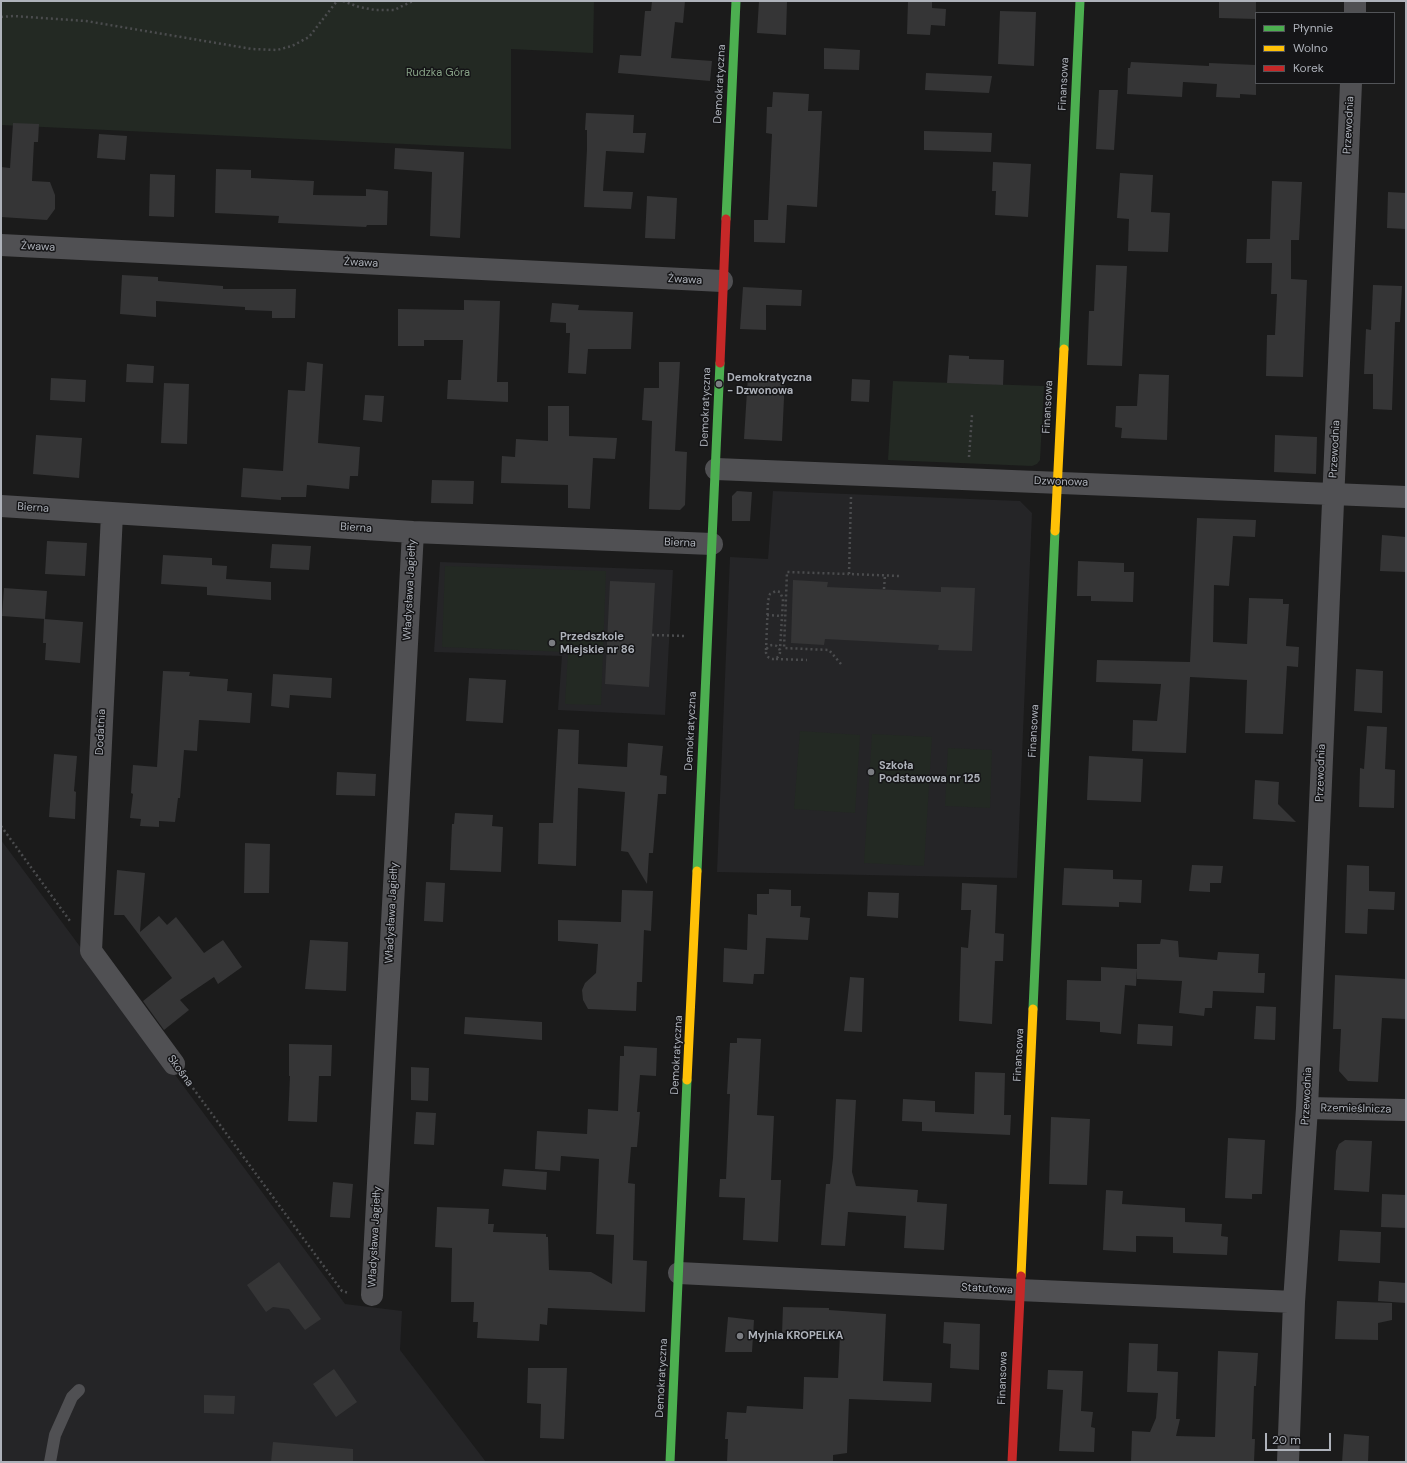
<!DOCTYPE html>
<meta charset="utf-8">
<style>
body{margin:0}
#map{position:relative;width:1407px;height:1463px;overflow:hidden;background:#1b1b1b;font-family:"DM Sans",sans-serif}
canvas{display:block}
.frame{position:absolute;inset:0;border:2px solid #aeb2ba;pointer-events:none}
.legend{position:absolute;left:1255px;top:12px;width:140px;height:72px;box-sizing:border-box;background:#151517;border:1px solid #525458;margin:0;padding:5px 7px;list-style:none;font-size:12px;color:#aeb2ba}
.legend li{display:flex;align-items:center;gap:8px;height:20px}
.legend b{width:20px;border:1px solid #525458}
.scale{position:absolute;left:1265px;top:1433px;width:66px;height:18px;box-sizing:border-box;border:2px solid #aeb2ba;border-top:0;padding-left:5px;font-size:12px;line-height:14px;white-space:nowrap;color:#aeb2ba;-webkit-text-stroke:3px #151517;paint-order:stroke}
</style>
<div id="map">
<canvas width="1407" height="1463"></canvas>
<div class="frame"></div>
<ul class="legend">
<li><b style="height:5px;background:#4caf50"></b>Płynnie</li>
<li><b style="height:5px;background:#ffc107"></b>Wolno</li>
<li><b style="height:5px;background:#c62828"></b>Korek</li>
</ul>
<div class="scale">20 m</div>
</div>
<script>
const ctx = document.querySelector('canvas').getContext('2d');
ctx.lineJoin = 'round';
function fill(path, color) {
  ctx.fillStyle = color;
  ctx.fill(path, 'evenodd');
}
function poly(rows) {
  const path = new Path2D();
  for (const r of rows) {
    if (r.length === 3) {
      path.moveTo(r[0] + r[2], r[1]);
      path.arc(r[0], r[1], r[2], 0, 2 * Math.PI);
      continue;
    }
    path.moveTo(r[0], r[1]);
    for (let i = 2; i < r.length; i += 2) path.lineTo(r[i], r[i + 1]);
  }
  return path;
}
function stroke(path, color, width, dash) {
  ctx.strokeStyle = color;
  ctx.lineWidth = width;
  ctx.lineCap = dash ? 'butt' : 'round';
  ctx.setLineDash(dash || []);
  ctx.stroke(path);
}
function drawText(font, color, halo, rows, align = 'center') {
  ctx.font = font + ' "DM Sans",sans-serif';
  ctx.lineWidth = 3;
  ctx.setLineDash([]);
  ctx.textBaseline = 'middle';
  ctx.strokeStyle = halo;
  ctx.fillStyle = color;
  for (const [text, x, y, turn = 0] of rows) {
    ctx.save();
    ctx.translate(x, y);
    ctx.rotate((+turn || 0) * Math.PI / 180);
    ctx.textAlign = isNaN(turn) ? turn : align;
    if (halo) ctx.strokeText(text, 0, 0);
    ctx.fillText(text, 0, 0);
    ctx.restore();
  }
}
const built = poly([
 [773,491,1020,501,1032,513,1017,878,717,872,730,557,768,559],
 [440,562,673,570,665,715,558,710,562,656,434,652],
 [1,840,345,1304,402,1311,400,1350,486,1462,1,1462]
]);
const green = poly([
 [1,1,594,1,593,53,511,49,511,149,1,125],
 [893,381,1044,386,1040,460,1037,464,1032,466,888,460],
 [445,566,606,571,601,705,565,704,568,652,442,647],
 [800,731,860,735,855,813,794,809],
 [872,734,932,737,924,866,864,863],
 [948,748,992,750,990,808,945,806]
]);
const building = poly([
 [652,1,685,1,683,23,675,22,671,58,712,61,710,81,618,73,620,55,641,56,645,11,651,11],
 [759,1,787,1,786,35,757,33],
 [908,1,932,1,932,8,946,9,945,26,931,25,930,35,907,34],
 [1219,1,1256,1,1256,19,1219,18],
 [1000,11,1036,12,1034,66,998,64],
 [824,48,860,50,859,70,824,69],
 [1131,62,1209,66,1209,63,1256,65,1256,95,1240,94,1240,98,1216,97,1217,84,1183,82,1182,97,1127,94,1128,68,1130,68],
 [926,73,992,76,989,93,925,90],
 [1099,90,1118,90,1114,150,1096,149],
 [773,92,809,94,808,111,822,111,817,207,787,205,785,243,754,242,754,220,768,220,772,134,766,133,767,107,772,107],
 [586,113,634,115,633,133,646,133,644,153,606,151,603,191,633,192,631,209,584,207,587,149,587,130,585,130],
 [13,123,39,124,38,142,34,142,32,181,50,182,55,195,55,209,47,220,1,217,1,167,10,168],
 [924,131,992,133,991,152,924,150],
 [99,134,127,136,125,160,97,158],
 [395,148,464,152,460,238,430,236,432,172,394,169],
 [993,162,1031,164,1028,217,995,215,996,191,992,191],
 [216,169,251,170,251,178,314,181,313,195,366,196,366,189,388,191,387,225,367,225,366,227,278,223,279,216,215,213],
 [1120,173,1153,175,1151,212,1170,213,1168,252,1128,251,1129,219,1117,218],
 [150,174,175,175,174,217,149,216],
 [1272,181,1302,182,1299,240,1291,240,1291,279,1307,280,1303,377,1266,376,1267,335,1275,335,1277,294,1271,294,1272,263,1246,263,1247,239,1270,239],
 [1388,192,1406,193,1406,229,1387,228],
 [647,196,677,198,675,239,645,238],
 [1096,265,1127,266,1122,366,1087,365,1089,311,1094,311],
 [122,275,158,277,158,281,223,286,223,289,296,289,295,318,272,318,272,311,245,310,245,307,156,301,156,317,120,314],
 [1373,285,1402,286,1400,322,1395,322,1392,410,1373,409,1373,374,1364,374,1366,329,1371,330],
 [743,287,802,290,801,306,766,305,766,330,740,329],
 [464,300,500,301,497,382,508,382,508,402,447,399,448,380,461,380,463,340,424,340,424,346,398,346,398,309,464,310],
 [552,303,579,305,578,310,633,312,631,349,588,349,586,374,568,373,570,333,566,333,566,323,550,322],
 [949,355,969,356,969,359,1004,360,1003,385,947,383],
 [307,362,323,364,318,443,360,447,358,476,350,476,349,489,307,485,306,497,281,497,281,500,241,497,243,468,283,471,288,390,305,391],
 [659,362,680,362,675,451,687,452,685,505,680,510,649,509,652,421,642,420,644,388,659,388],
 [127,364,154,366,153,383,126,382],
 [1139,374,1169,375,1167,440,1121,438,1122,428,1115,427,1116,406,1137,406],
 [748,375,785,376,782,441,744,439],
 [51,378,86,380,85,402,50,400],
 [852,379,870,380,869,402,851,401],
 [164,383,189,384,187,444,161,443],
 [365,395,384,396,382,422,363,420],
 [548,406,569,406,569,436,617,438,615,459,593,458,590,509,568,508,568,485,501,483,502,456,515,457,516,439,548,441],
 [36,435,82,438,79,478,33,474],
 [1275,435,1317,437,1316,474,1274,472],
 [432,480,474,481,473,504,431,503],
 [737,491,752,492,750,521,732,521,732,496],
 [1197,518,1256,520,1255,537,1233,536,1229,586,1214,585,1213,642,1247,644,1249,598,1283,599,1283,604,1289,604,1286,646,1299,647,1298,667,1287,666,1283,734,1245,733,1247,680,1190,677,1186,753,1132,751,1133,720,1157,721,1161,684,1096,682,1097,660,1190,662],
 [1382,535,1406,537,1406,572,1380,571],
 [47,541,87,543,85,576,45,574],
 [272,544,311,546,309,570,270,568],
 [163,555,212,558,212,565,227,566,226,579,271,582,271,600,207,595,207,587,161,584],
 [1078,561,1124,563,1124,572,1134,572,1133,602,1091,601,1091,596,1077,596],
 [793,580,828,582,827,587,941,592,941,587,975,588,972,651,938,650,939,645,825,639,824,645,791,643],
 [610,581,655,583,649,687,605,684],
 [4,588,47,591,45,619,2,616],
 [44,619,83,622,80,663,45,660,46,643,43,643],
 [1356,669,1383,671,1382,713,1354,711],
 [163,671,190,672,189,676,228,679,227,691,252,693,250,723,199,720,197,751,184,750,180,798,178,798,175,822,159,821,159,827,140,826,141,819,130,818,133,794,131,793,133,765,157,767],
 [273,674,332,678,331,698,290,695,289,708,271,706],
 [469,678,506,680,503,723,466,721],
 [1367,726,1387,727,1385,769,1395,770,1394,808,1359,807,1360,768,1364,769],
 [558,729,579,730,578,764,627,767,628,743,663,746,660,775,667,776,666,794,658,794,653,853,649,853,647,884,628,852,621,851,625,792,578,788,576,866,538,864,539,823,553,823],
 [54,754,77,756,74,791,76,792,75,819,49,817],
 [1089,756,1143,759,1141,802,1087,800],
 [337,772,376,774,375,796,336,795],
 [1255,780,1279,782,1278,804,1296,822,1253,819],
 [455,813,493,815,492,826,503,827,501,872,450,870,452,824,454,824],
 [245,843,270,844,269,893,244,893],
 [1192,865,1223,866,1221,883,1210,883,1210,892,1189,891],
 [1347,865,1369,866,1369,891,1395,892,1394,910,1368,909,1367,934,1345,933],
 [1064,868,1113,870,1113,879,1142,880,1141,903,1119,902,1119,907,1062,905],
 [117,870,145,873,140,932,159,916,167,925,176,917,204,953,223,940,242,967,218,984,214,977,180,1000,189,1010,164,1030,143,1001,172,978,124,915,114,915],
 [426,882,445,883,443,922,424,921],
 [962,883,997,885,995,933,1004,934,1003,961,995,961,992,1024,959,1021,961,947,968,948,971,910,961,910],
 [769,889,791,890,791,906,801,906,800,917,810,918,808,940,766,938,764,974,754,974,753,984,723,982,724,948,747,950,748,914,757,915,757,894,769,894],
 [622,890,653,891,651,931,644,930,642,982,637,982,636,1011,588,1009,583,1000,582,990,585,983,596,973,598,944,558,941,558,920,621,922],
 [868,892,899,893,898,918,867,916],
 [1161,939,1178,941,1179,957,1217,960,1218,952,1259,954,1258,973,1265,973,1264,993,1213,991,1212,1008,1205,1008,1204,1016,1179,1013,1182,981,1137,979,1137,944,1160,944],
 [310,940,348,942,346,991,305,989],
 [1101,967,1137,969,1136,986,1125,985,1121,1034,1100,1032,1100,1022,1066,1020,1067,980,1101,981],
 [1335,975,1406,979,1406,1019,1382,1018,1378,1082,1348,1081,1339,1071,1341,1029,1333,1029],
 [850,977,864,978,862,1032,844,1031],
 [1256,1006,1276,1007,1275,1040,1254,1039],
 [465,1017,542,1022,542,1040,464,1034],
 [1138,1024,1173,1026,1172,1046,1137,1044],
 [737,1038,761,1039,757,1115,774,1116,771,1180,781,1180,778,1242,743,1240,745,1198,719,1197,720,1179,726,1179,730,1094,727,1094,730,1043,737,1043],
 [289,1044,332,1045,331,1076,319,1076,317,1122,288,1121,290,1076,289,1076],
 [624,1046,657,1048,656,1076,640,1075,637,1112,640,1112,637,1147,631,1147,628,1183,635,1184,633,1260,647,1261,645,1312,548,1308,547,1325,540,1324,539,1341,477,1338,478,1322,473,1322,474,1302,451,1302,452,1248,435,1247,437,1207,489,1209,488,1224,494,1224,493,1232,546,1234,546,1237,548,1237,549,1270,591,1272,612,1284,614,1235,596,1234,599,1159,561,1156,560,1171,535,1169,537,1131,587,1134,588,1109,618,1111,620,1056,624,1056],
 [411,1067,429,1068,428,1101,411,1100],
 [975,1072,1005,1073,1004,1115,1011,1115,1010,1135,922,1131,922,1122,902,1121,903,1099,935,1101,935,1112,974,1114],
 [836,1099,856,1100,852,1172,856,1186,918,1190,917,1202,947,1204,944,1250,904,1248,906,1216,848,1212,845,1246,821,1245,826,1184,830,1184,833,1158],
 [416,1112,436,1113,434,1145,414,1144],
 [1051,1117,1090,1119,1087,1185,1049,1184],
 [1228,1138,1265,1140,1262,1194,1252,1194,1252,1199,1225,1198],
 [1345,1140,1372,1141,1369,1192,1334,1190,1336,1151,1339,1144],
 [504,1169,547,1172,546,1190,502,1186],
 [333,1182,353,1184,350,1218,330,1217],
 [1106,1190,1123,1191,1122,1204,1185,1208,1185,1222,1222,1224,1221,1236,1228,1237,1227,1255,1173,1253,1173,1237,1136,1236,1136,1252,1103,1250],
 [1382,1194,1406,1195,1406,1228,1381,1227],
 [1340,1230,1381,1232,1380,1263,1338,1261],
 [279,1262,321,1319,305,1330,289,1309,273,1307,266,1312,247,1285],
 [1379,1281,1406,1283,1406,1303,1378,1301],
 [1337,1301,1392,1303,1392,1320,1378,1323,1378,1340,1335,1339],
 [783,1307,829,1308,829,1310,886,1314,883,1381,932,1383,931,1402,849,1399,847,1453,833,1455,833,1462,727,1462,728,1439,725,1439,727,1412,746,1413,747,1406,803,1409,804,1377,838,1378,840,1335,782,1333],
 [728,1317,754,1320,752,1352,725,1352],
 [944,1322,980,1324,979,1370,950,1368,951,1344,943,1343],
 [1129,1343,1158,1344,1157,1371,1178,1372,1176,1419,1180,1419,1176,1436,1215,1437,1218,1351,1258,1353,1256,1386,1254,1386,1252,1439,1255,1439,1254,1462,1131,1462,1132,1431,1150,1432,1156,1418,1158,1393,1127,1392],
 [528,1368,567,1368,564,1439,540,1438,541,1404,527,1403],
 [334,1369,357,1402,336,1417,313,1384],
 [1048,1370,1083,1371,1081,1411,1093,1412,1091,1427,1095,1428,1094,1452,1059,1451,1063,1390,1047,1389],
 [204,1395,235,1396,234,1414,204,1413],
 [1344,1434,1369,1436,1368,1462,1342,1462],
 [273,1442,353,1449,353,1462,271,1462]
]);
const path = poly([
 [343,1,359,7,375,10,394,10,413,1],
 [1,17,13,16,86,21,252,49,277,50,292,46,309,37,337,1],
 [969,457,972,415],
 [851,497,849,574,900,576],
 [884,589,885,575],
 [767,615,782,616],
 [652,635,686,636],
 [773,652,7],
 [766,650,768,601,770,594,776,591,780,592,783,599,780,650],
 [776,659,807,660],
 [841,664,829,650,784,648,787,572,849,574],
 [1,826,70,921],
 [187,1080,342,1291,349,1293]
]);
const lane = poly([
 [50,1462,55,1435,72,1397,79,1390]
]);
const street = poly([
 [1355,13,1355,1],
 [1,245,722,281],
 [716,469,1406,497],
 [1,506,413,532,712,544],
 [112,514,91,951,174,1064],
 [1307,1108,1406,1110],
 [679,1273,1019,1290,1294,1302],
 [372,1295,413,532],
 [1288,1462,1294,1302,1307,1108,1351,83]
]);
const fast = poly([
 [726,219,736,1],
 [1064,349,1080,1],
 [697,871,720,363],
 [1033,1009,1055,531],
 [670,1462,687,1080]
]);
const slow = poly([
 [1055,531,1064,349],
 [687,1080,697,871],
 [1021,1276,1033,1009]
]);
const jam = poly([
 [720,363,726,219],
 [1012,1462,1021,1276]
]);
const markers = [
 [719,384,4,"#7b7d82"],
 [552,643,4,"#7b7d82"],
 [871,772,4,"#7b7d82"],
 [740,1336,4,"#7b7d82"]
];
const parkNames = [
 ["Rudzka Góra",438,73]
];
const streetNames = [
 ["Demokratyczna",720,84,-87],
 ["Finansowa",1064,84,-87],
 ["Przewodnia",1349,125,-87],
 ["Żwawa",38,247,3],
 ["Żwawa",361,263,3],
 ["Żwawa",685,280,3],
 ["Demokratyczna",706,407,-88],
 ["Finansowa",1048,407,-87],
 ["Przewodnia",1335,449,-87],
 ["Dzwonowa",1061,482,2],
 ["Bierna",33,508,4],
 ["Bierna",356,528,3],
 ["Bierna",680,543,2],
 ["Władysława Jagiełły",410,590,-87],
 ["Demokratyczna",691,731,-87],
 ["Finansowa",1034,731,-87],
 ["Dodatnia",101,732,-87],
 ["Przewodnia",1321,773,-88],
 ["Władysława Jagiełły",392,913,-87],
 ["Demokratyczna",677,1055,-87],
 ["Finansowa",1019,1055,-87],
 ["Skośna",180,1071,54],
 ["Przewodnia",1307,1096,-87],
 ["Rzemieślnicza",1356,1109,1],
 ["Władysława Jagiełły",375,1237,-87],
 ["Statutowa",987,1289,3],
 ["Demokratyczna",662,1378,-87],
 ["Finansowa",1003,1378,-88]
];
const poiNames = [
 ["Demokratyczna",727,378],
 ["- Dzwonowa",727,391],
 ["Przedszkole",560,637],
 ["Miejskie nr 86",560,650],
 ["Szkoła",879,766],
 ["Podstawowa nr 125",879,779],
 ["Myjnia KROPELKA",748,1336]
];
fill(built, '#252527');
fill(green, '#232923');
fill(building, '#353536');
stroke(path, '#4b4c4e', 2.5, [2, 3]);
stroke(lane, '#505053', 12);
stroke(street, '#505053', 22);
stroke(fast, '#4caf50', 9);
stroke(slow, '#ffc107', 9);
stroke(jam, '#c62828', 9);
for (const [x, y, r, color] of markers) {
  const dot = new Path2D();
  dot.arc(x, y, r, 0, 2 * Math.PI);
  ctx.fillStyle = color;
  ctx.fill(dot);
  stroke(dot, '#151517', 1.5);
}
drawText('11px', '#88a387', '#151517', parkNames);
drawText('11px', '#aeb2ba', '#151517', streetNames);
drawText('bold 11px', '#aeb2ba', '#151517', poiNames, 'left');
</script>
